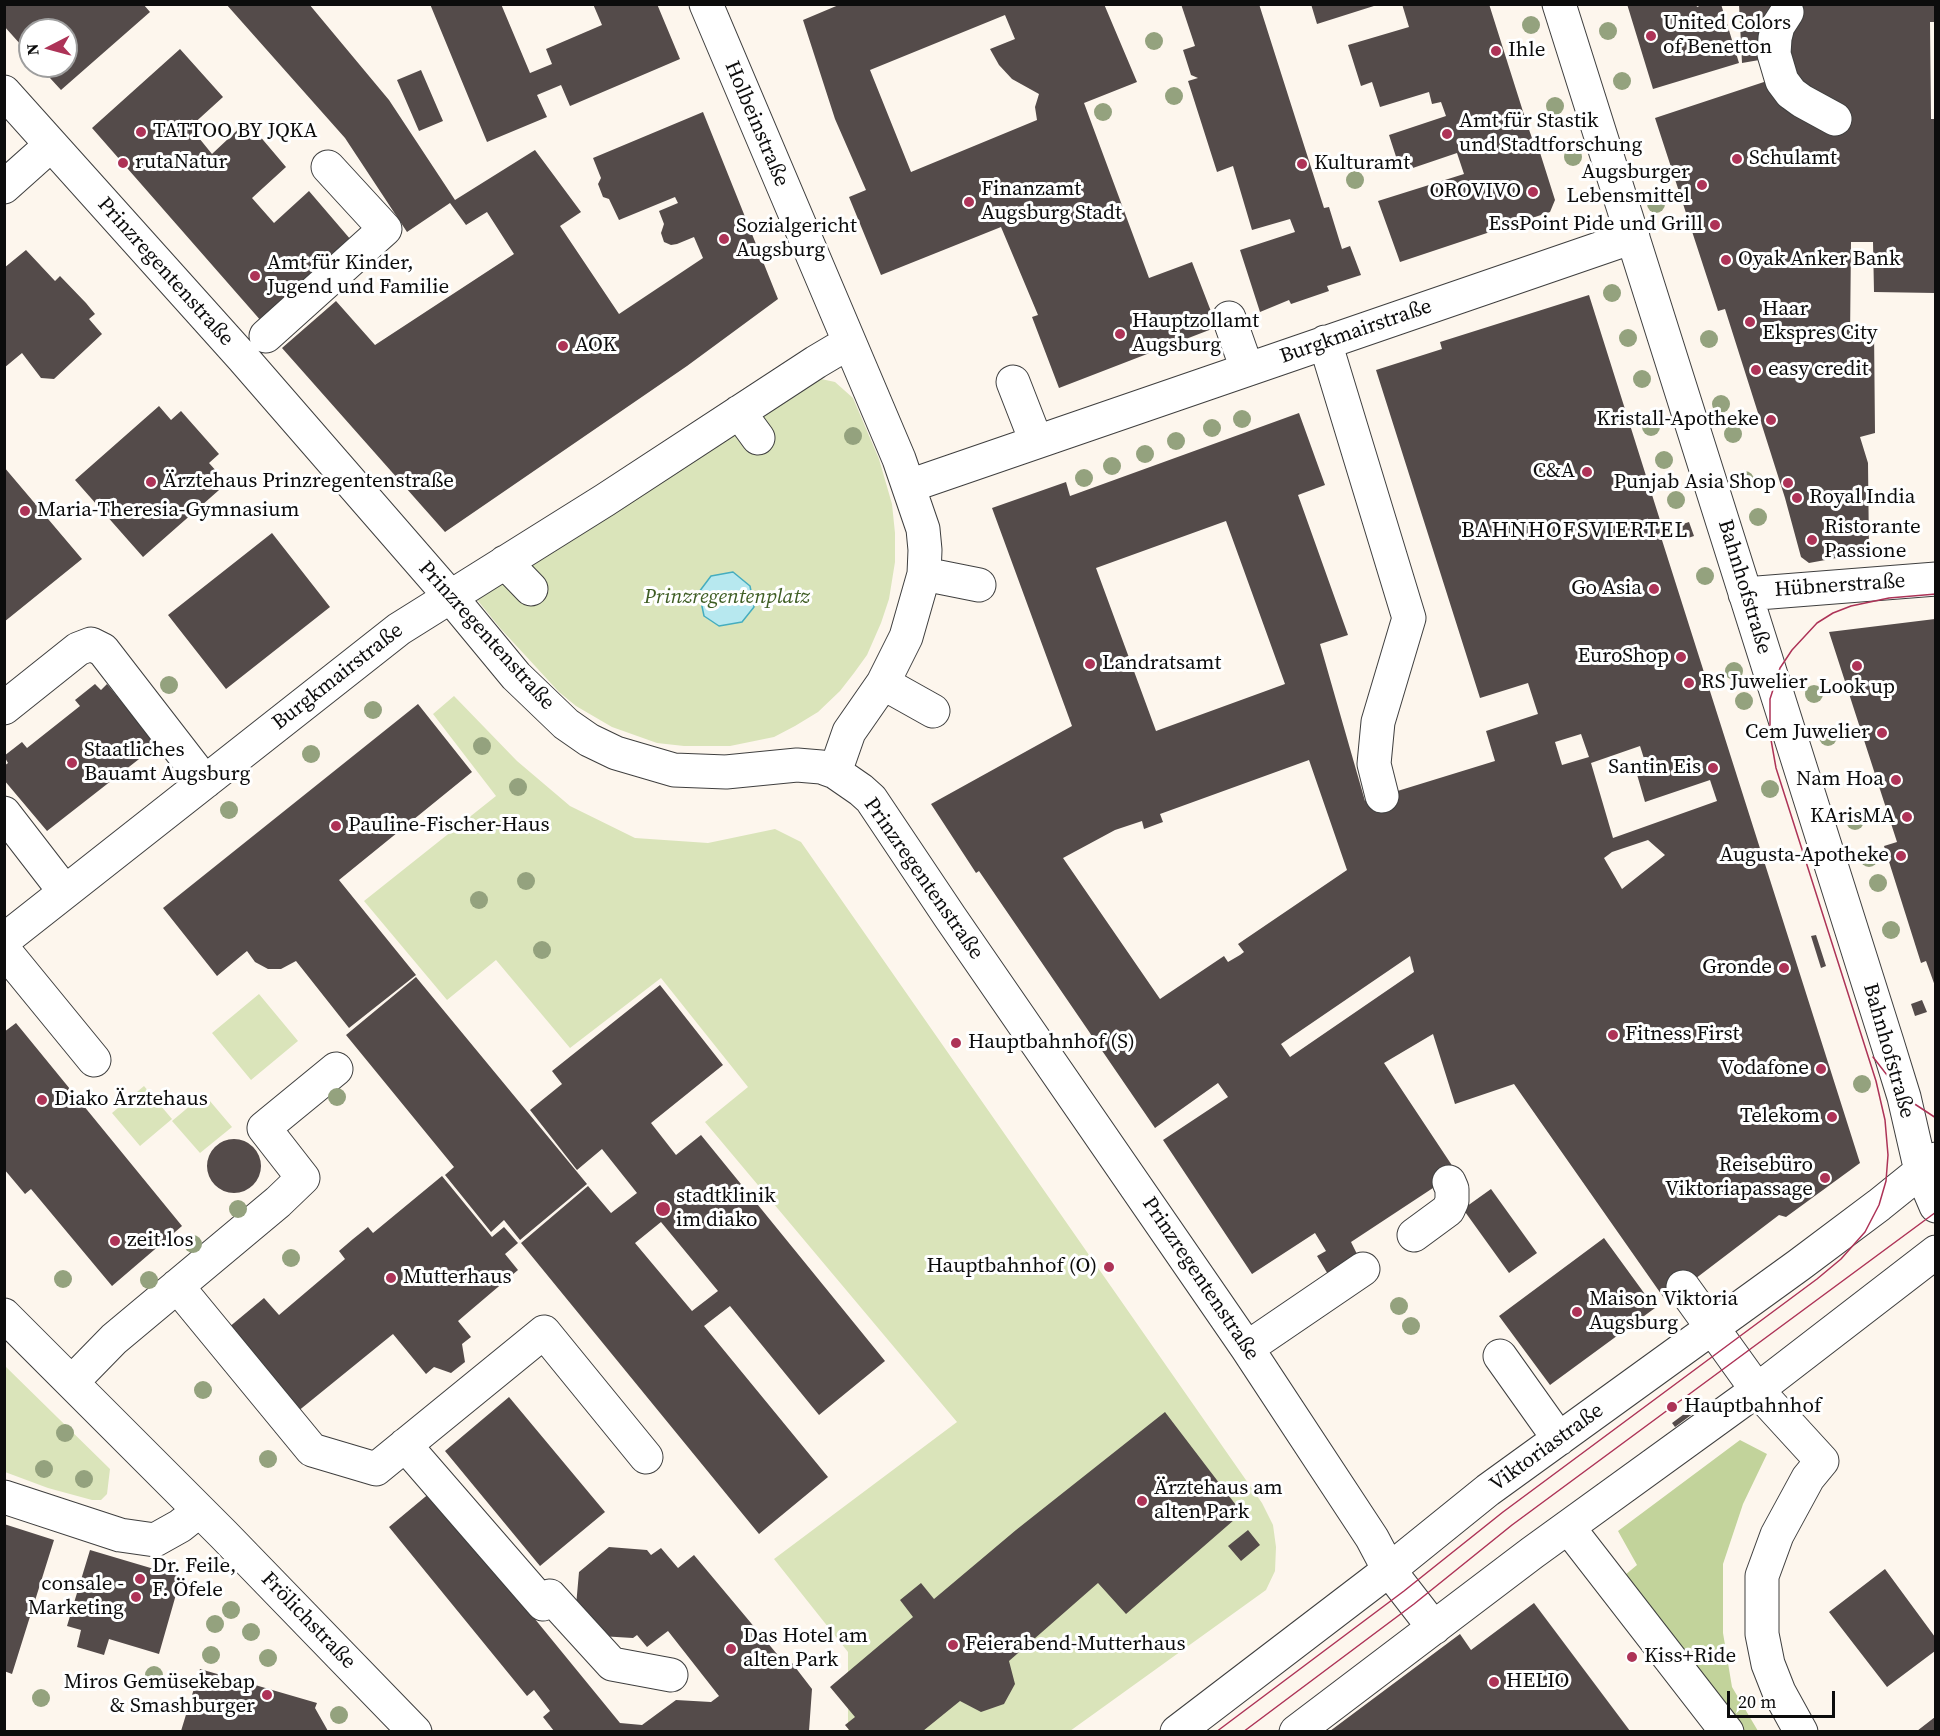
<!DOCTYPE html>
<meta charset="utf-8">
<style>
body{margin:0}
#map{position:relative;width:1940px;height:1736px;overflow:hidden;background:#fdf6ed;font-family:"Source Serif 4",serif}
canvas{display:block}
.frame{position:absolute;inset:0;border:6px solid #0c0c0c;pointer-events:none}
.north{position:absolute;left:18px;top:18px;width:60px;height:60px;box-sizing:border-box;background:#fff;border:2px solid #9e9e9e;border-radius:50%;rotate:264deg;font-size:16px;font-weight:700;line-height:24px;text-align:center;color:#0c0c0c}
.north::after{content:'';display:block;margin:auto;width:21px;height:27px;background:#ad3357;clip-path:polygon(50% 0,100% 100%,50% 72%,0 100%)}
.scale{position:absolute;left:1727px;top:1691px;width:108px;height:27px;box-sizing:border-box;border:3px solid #0c0c0c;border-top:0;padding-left:8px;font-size:18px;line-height:21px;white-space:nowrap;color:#0c0c0c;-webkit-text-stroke:4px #fff;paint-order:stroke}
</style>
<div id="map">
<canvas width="1940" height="1736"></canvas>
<div class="frame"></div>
<div class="north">N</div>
<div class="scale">20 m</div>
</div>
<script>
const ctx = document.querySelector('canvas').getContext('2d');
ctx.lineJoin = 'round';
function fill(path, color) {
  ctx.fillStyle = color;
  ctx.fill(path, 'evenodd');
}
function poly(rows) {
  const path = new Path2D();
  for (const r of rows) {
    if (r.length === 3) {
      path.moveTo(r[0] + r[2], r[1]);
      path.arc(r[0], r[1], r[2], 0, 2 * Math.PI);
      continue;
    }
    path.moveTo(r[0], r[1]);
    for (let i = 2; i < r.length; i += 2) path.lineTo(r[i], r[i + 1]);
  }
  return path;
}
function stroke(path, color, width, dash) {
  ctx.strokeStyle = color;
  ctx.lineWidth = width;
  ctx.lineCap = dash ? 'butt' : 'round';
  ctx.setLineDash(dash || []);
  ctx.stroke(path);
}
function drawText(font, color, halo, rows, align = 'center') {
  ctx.font = font + ' "Source Serif 4",serif';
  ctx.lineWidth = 6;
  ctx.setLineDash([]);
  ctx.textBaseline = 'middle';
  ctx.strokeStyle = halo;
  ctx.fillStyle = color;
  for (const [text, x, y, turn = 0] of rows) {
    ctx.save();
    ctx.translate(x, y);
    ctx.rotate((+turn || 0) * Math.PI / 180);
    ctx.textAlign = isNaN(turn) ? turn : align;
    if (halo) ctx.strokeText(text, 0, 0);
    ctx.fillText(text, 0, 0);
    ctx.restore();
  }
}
const green = poly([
 [812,377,835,382,853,398,879,459,892,504,895,533,895,562,889,599,881,623,867,655,854,673,840,691,818,712,795,726,774,737,730,746,684,746,657,743,612,727,576,706,559,692,500,628,470,591],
 [454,696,517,761,570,806,635,838,708,843,775,829,801,842,1262,1503,1273,1525,1276,1547,1275,1571,1266,1590,1070,1731,848,1731,848,1652,774,1559,957,1422,705,1122,748,1087,661,978,570,1048,496,960,447,1000,364,901,496,796,433,714],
 [259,994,298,1041,251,1080,212,1033],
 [144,1086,172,1119,140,1146,112,1113],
 [204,1094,232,1127,200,1153,172,1121],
 [4,1365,110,1469,107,1494,101,1500,92,1500,48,1488,5,1472]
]);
const forest = poly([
 [1740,1440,1767,1454,1743,1504,1723,1564,1723,1633,1732,1687,1758,1731,1732,1731,1619,1580,1637,1565,1618,1531]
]);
const water = poly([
 [733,572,750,586,754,607,742,622,719,626,704,616,699,592,711,576,733,572]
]);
const building = poly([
 [226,4,309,4,389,100,455,200,535,150,581,212,560,226,619,314,703,258,694,237,677,244,671,245,664,242,661,233,664,224,659,211,678,203,675,197,619,220,609,199,603,197,598,184,601,178,593,158,703,112,778,299,687,366,445,532,282,348,336,301,375,345,514,254,487,212,466,225,450,203,407,232,345,138],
 [430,4,501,4,530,73,552,64,546,49,602,25,593,4,657,4,680,59,570,106,561,85,537,95,547,117,487,142],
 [841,4,1104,4,1137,82,1084,103,1149,278,1192,262,1217,327,1059,388,1032,317,1038,315,1001,227,881,275,849,197,866,190,835,119,803,20],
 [1005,15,1015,39,990,49,999,65,1012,79,1039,94,1035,107,1037,120,911,172,870,70],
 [1181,4,1259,4,1324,208,1329,207,1342,249,1350,246,1361,275,1327,286,1329,291,1291,304,1289,300,1260,312,1240,250,1295,232,1290,219,1252,230,1233,166,1217,172,1188,81,1198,78,1191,75,1183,50,1195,46],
 [1311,4,1377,4,1377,5,1317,24],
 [1402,4,1489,4,1526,121,1533,141,1536,140,1555,200,1550,212,1400,262,1378,201,1464,174,1457,153,1401,172,1389,135,1446,116,1441,102,1432,104,1429,92,1380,107,1372,82,1361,86,1348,45,1409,27],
 [1627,4,1696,4,1697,7,1704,4,1721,4,1739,63,1653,89],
 [1739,4,1935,4,1935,22,1930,22,1931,119,1935,119,1935,293,1874,292,1873,242,1851,242,1850,338,1874,330,1875,433,1860,437,1868,463,1869,552,1809,563,1801,557,1785,498,1725,309,1718,311,1655,118,1770,80,1765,59,1742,63],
 [4,5,144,5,150,12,61,90,39,66,66,66,66,30,30,30,30,55,4,26],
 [180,49,223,97,190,127,212,154,247,121,286,167,252,198,274,223,309,191,351,240,262,322,92,128],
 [421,70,443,121,419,131,397,80],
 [26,250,55,281,60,276,86,303,95,314,89,319,102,334,54,379,41,378,22,353,4,368,4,268],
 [1589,295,1665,536,1661,537,1860,1163,1786,1217,1779,1215,1666,1301,1514,1084,1455,1104,1433,1034,1384,1063,1461,1179,1436,1186,1351,1242,1357,1254,1329,1276,1317,1256,1326,1251,1315,1233,1252,1274,1163,1140,1228,1097,1218,1083,1155,1128,979,871,976,873,931,804,1072,726,992,508,1066,482,1070,496,1299,413,1325,485,1298,495,1348,635,1320,644,1365,801,1495,761,1486,731,1538,714,1528,683,1480,698,1376,370,1442,349,1440,342],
 [1226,521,1285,684,1156,731,1096,568],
 [1581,734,1589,757,1562,765,1555,742],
 [1640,746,1647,768,1636,771,1645,802,1710,780,1717,801,1613,838,1591,763],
 [1309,760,1347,870,1238,944,1244,952,1240,955,1228,962,1224,956,1160,999,1063,858,1115,830,1142,821,1144,829,1163,822,1160,814],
 [1648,840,1665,855,1622,889,1604,858,1612,852],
 [1410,956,1414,972,1290,1057,1281,1044],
 [159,406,171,420,181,411,219,454,209,463,227,483,143,557,75,480],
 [4,467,82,559,4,622],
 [1689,522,1694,536,1682,540,1677,526],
 [272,533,330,607,226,689,168,615],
 [1935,619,1935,986,1926,961,1921,963,1884,846,1897,842,1829,632],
 [95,684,101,690,107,684,157,745,47,831,4,780,4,766,8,763,4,756,22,742,27,748,80,706,75,700],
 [418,704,472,772,339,880,416,975,349,1028,296,961,281,969,268,969,255,962,247,951,217,976,163,908],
 [1816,935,1826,966,1821,968,1811,936],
 [416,977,587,1184,520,1240,504,1220,491,1232,445,1175,454,1167,346,1035],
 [660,985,723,1065,651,1123,676,1155,701,1135,885,1361,819,1415,730,1306,704,1326,828,1477,759,1534,521,1243,588,1186,611,1213,637,1193,602,1149,577,1170,530,1110,562,1084,552,1071],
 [661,1222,718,1291,692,1311,635,1243],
 [1922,1000,1927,1012,1915,1016,1911,1004],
 [16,1023,182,1226,112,1286,31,1189,25,1194,4,1169,4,1032],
 [234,1166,27],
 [442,1176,492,1237,504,1227,518,1243,505,1254,518,1270,458,1321,471,1337,462,1344,465,1362,451,1373,434,1367,426,1374,393,1334,297,1412,228,1328,264,1298,279,1315,345,1259,339,1251,353,1239,368,1227,373,1233],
 [1491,1189,1537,1253,1509,1273,1463,1209],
 [1604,1238,1655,1308,1550,1385,1499,1316],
 [509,1397,605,1512,540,1566,445,1451],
 [1699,1403,1702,1407,1675,1427,1672,1423],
 [1165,1412,1242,1513,1126,1614,1098,1583,1009,1661,1015,1684,1004,1704,981,1712,960,1701,923,1731,850,1731,845,1725,855,1717,830,1687,913,1617,900,1600,921,1583,934,1599,1016,1530],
 [431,1492,620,1723,642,1725,676,1700,711,1702,719,1696,668,1631,647,1647,637,1635,633,1638,600,1636,576,1606,579,1572,609,1547,647,1550,651,1555,661,1548,678,1568,694,1555,787,1666,792,1663,812,1689,809,1731,554,1731,543,1717,550,1711,534,1690,527,1696,389,1527],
 [4,1524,54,1540,12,1674,4,1671],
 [1248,1530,1260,1545,1241,1561,1228,1546],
 [90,1550,181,1577,159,1654,109,1639,104,1655,77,1647,81,1630,67,1626],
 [1885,1569,1935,1637,1935,1651,1887,1687,1829,1612],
 [1534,1603,1630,1731,1330,1731,1460,1634,1471,1650],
 [200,1669,317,1703,315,1708,328,1731,181,1731],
 [1935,1717,1935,1731,1917,1731]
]);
const minor = poly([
 [706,4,899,459,923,529,925,550,924,574,906,637,883,683,849,732,835,772],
 [1559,4,1887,1042,1904,1097,1921,1171,1936,1206],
 [1787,12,1778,26,1775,38,1774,54,1782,81,1791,93,1802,101,1835,119],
 [4,92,242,357,449,595,516,676,566,724,589,740,616,753,674,770,726,772,797,765,821,767,835,772,861,790,871,799,950,917,1247,1348,1372,1538,1389,1570,1434,1628],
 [4,187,51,145],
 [1229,318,1247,369],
 [266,336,385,229,328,167],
 [1325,342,1409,618,1378,722,1374,764,1382,796],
 [1013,382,1036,441],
 [739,412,758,438],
 [909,486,1633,237],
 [505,562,531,589],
 [924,574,979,585],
 [1745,594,1936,579],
 [883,683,933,711],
 [4,708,78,649,91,644,103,650,205,782],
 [4,813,65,892],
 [4,940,399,629,605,500,816,362,848,343],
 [4,950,94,1060],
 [1414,1235,1448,1210,1452,1201,1452,1189,1449,1182],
 [177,1286,312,1450,376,1469,544,1332,646,1457],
 [1683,1287,1757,1390,1822,1461,1808,1478,1777,1535,1762,1576,1762,1634,1768,1664,1779,1692,1801,1732],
 [4,1315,224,1535,415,1732],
 [1247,1348,1363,1269],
 [1500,1356,1559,1439],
 [72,1382,114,1339,278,1202,303,1178,264,1128,336,1069],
 [405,1445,543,1604,550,1596,612,1664,671,1675],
 [4,1497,120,1535,155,1540,180,1526,199,1511],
 [1568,1527,1727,1732],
 [1177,1732,1389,1570,1488,1490,1799,1265,1879,1205,1936,1159],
 [1296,1732,1532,1553,1757,1390,1936,1252]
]);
const tram = poly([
 [1873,1057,1904,1097,1936,1118],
 [1216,1732,1404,1591,1503,1512,1817,1279,1841,1259,1865,1232,1879,1205,1886,1181,1888,1155,1885,1120,1876,1081,1776,768,1770,734,1770,699,1780,668,1792,650,1817,623,1833,613,1851,606,1889,598,1936,594],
 [1243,1732,1414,1604,1512,1525,1936,1212]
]);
const trees = [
 [1531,25],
 [1608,31],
 [1154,41],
 [1622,81],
 [1174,96],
 [1555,106],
 [1103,112],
 [1573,157],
 [1355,180],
 [1656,204],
 [1612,293],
 [1628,338],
 [1709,339],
 [1642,379],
 [1721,404],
 [1242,419],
 [1651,427],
 [1212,428],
 [1733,434],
 [853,436],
 [1176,441],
 [1145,454],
 [1664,460],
 [1112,466],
 [1084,478],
 [1745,480],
 [1676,500],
 [1758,517],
 [1705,576],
 [1734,671],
 [169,685],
 [1814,694],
 [1744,701],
 [373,710],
 [1828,737],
 [482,746],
 [311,754],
 [518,787],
 [1770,789],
 [229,810],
 [1855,821],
 [1869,858],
 [526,881],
 [1878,883],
 [479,900],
 [1891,930],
 [542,950],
 [1862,1084],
 [337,1097],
 [238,1209],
 [193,1244],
 [291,1258],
 [63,1279],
 [149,1280],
 [1399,1306],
 [1411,1326],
 [203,1390],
 [65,1433],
 [268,1459],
 [44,1469],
 [84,1479],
 [231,1610],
 [215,1624],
 [251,1632],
 [211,1655],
 [268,1658],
 [154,1675],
 [41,1698],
 [339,1715]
];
const markers = [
 [1651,36,6,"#ad3357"],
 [1496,51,6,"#ad3357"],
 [141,132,6,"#ad3357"],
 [1447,134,6,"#ad3357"],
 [1737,159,6,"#ad3357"],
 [123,163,6,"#ad3357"],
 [1302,164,6,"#ad3357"],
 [1702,185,6,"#ad3357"],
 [1533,192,6,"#ad3357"],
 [969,202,6,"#ad3357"],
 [1715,225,6,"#ad3357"],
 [724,239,6,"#ad3357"],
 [1726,260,6,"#ad3357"],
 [255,276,6,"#ad3357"],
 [1750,322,6,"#ad3357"],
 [1120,334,6,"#ad3357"],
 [563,346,6,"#ad3357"],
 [1756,370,6,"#ad3357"],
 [1771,420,6,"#ad3357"],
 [1587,472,6,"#ad3357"],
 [151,482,6,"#ad3357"],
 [1788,483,6,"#ad3357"],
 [1797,498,6,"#ad3357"],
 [25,511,6,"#ad3357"],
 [1812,540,6,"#ad3357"],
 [1654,589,6,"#ad3357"],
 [1681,657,6,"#ad3357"],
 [1090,664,6,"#ad3357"],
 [1857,666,6,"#ad3357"],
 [1689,683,6,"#ad3357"],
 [1882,733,6,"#ad3357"],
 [72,763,6,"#ad3357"],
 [1713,768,6,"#ad3357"],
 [1896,780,6,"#ad3357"],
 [1907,817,6,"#ad3357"],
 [336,826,6,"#ad3357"],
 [1901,856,6,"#ad3357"],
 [1784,968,6,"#ad3357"],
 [1613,1035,6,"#ad3357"],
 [956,1043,6,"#ad3357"],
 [1821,1069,6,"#ad3357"],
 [42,1100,6,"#ad3357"],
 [1832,1117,6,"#ad3357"],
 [1825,1178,6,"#ad3357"],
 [663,1209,8,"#ad3357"],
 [115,1241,6,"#ad3357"],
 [1109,1267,6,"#ad3357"],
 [391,1278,6,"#ad3357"],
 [1577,1312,6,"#ad3357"],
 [1672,1407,6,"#ad3357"],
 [1142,1501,6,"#ad3357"],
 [140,1579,6,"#ad3357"],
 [136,1597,6,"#ad3357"],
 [953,1645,6,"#ad3357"],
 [731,1649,6,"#ad3357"],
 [1632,1657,6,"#ad3357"],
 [1494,1682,6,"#ad3357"],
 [267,1695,6,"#ad3357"]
];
const poiNames = [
 ["United Colors",1663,24],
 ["of Benetton",1663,48],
 ["Ihle",1508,51],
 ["Amt für Stastik",1459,122],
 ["und Stadtforschung",1459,146],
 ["TATTOO BY JQKA",153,132],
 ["Schulamt",1749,159],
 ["rutaNatur",135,163],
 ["Kulturamt",1314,164],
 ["Augsburger",1690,173,"right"],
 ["Lebensmittel",1690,197,"right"],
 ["Finanzamt",981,190],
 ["Augsburg Stadt",981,214],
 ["OROVIVO",1521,192,"right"],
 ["EssPoint Pide und Grill",1703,225,"right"],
 ["Sozialgericht",736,227],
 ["Augsburg",736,251],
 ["Oyak Anker Bank",1738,260],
 ["Amt für Kinder,",267,264],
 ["Jugend und Familie",267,288],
 ["Haar",1762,310],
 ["Ekspres City",1762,334],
 ["Hauptzollamt",1132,322],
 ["Augsburg",1132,346],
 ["AOK",575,346],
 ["easy credit",1768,370],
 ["Kristall-Apotheke",1759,420,"right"],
 ["C&A",1575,472,"right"],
 ["Ärztehaus Prinzregentenstraße",163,482],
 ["Punjab Asia Shop",1776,483,"right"],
 ["Royal India",1809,498],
 ["Maria-Theresia-Gymnasium",37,511],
 ["Ristorante",1824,528],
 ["Passione",1824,552],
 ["Go Asia",1642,589,"right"],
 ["EuroShop",1669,657,"right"],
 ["Landratsamt",1102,664],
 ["RS Juwelier",1701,683],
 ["Look up",1857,688,"center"],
 ["Cem Juwelier",1870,733,"right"],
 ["Staatliches",84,751],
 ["Bauamt Augsburg",84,775],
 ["Santin Eis",1701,768,"right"],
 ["Nam Hoa",1884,780,"right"],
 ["KArisMA",1895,817,"right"],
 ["Pauline-Fischer-Haus",348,826],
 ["Augusta-Apotheke",1889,856,"right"],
 ["Gronde",1772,968,"right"],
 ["Fitness First",1625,1035],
 ["Hauptbahnhof (S)",968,1043],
 ["Vodafone",1809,1069,"right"],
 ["Diako Ärztehaus",54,1100],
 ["Telekom",1820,1117,"right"],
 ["Reisebüro",1813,1166,"right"],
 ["Viktoriapassage",1813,1190,"right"],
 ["stadtklinik",676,1197],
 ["im diako",676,1221],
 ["zeit.los",127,1241],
 ["Hauptbahnhof (O)",1097,1267,"right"],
 ["Mutterhaus",403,1278],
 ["Maison Viktoria",1589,1300],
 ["Augsburg",1589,1324],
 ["Hauptbahnhof",1684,1407],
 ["Ärztehaus am",1154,1489],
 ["alten Park",1154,1513],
 ["Dr. Feile,",152,1567],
 ["F. Öfele",152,1591],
 ["consale -",124,1585,"right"],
 ["Marketing",124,1609,"right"],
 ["Das Hotel am",743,1637],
 ["alten Park",743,1661],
 ["Feierabend-Mutterhaus",965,1645],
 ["Kiss+Ride",1644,1657],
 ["HELIO",1506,1682],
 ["Miros Gemüsekebap",255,1683,"right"],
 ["& Smashburger",255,1707,"right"]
];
const streetNames = [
 ["Holbeinstraße",756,124,67],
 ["Prinzregentenstraße",165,272,48],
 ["Burgkmairstraße",1356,332,-19],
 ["Hübnerstraße",1840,586,-4],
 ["Bahnhofstraße",1744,587,73],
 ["Prinzregentenstraße",486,636,48],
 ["Burgkmairstraße",338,677,-38],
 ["Prinzregentenstraße",923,879,55],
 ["Bahnhofstraße",1888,1051,74],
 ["Prinzregentenstraße",1200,1279,56],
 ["Viktoriastraße",1547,1448,-36],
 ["Frölichstraße",308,1621,46]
];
const parkNames = [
 ["Prinzregentenplatz",727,598]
];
const neighbourhoodNames = [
 ["BAHNHOFSVIERTEL",1575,531]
];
fill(green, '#dae4ba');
fill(forest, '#c2d39b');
fill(water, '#b7e8ef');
stroke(water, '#45adbf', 1.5);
fill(building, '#544b4a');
stroke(minor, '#3f3f3f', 35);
stroke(minor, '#fff', 33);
stroke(tram, '#ad3357', 1.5);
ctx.fillStyle = '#94a27e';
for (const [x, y] of trees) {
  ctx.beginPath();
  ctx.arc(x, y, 9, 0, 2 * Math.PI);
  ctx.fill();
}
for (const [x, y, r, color] of markers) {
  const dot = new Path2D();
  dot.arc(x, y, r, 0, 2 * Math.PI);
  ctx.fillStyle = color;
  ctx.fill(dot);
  stroke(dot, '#fff', 2);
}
drawText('21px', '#0c0c0c', '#fff', poiNames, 'left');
drawText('21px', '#0c0c0c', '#fff', streetNames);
drawText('italic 21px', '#3e5d23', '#fff', parkNames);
ctx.letterSpacing = '1.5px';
drawText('22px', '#0c0c0c', '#fff', neighbourhoodNames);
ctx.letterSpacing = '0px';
</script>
